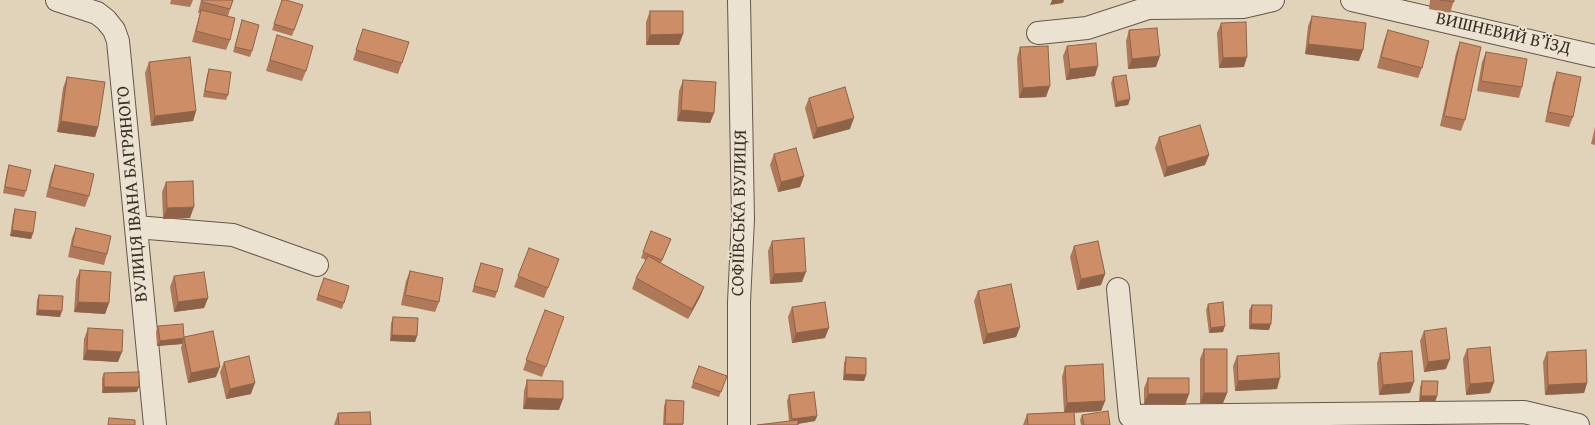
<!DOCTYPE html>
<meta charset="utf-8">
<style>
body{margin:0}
canvas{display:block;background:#e1d3ba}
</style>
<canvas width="1595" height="425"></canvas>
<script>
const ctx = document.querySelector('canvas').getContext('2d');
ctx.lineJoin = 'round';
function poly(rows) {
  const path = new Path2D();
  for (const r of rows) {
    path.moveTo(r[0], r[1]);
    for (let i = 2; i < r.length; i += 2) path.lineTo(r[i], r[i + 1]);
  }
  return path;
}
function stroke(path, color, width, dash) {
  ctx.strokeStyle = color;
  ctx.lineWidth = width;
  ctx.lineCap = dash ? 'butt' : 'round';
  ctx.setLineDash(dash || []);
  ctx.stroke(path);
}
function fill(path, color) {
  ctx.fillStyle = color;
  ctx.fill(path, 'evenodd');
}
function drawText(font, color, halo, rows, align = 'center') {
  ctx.font = font + ' "Gentium Book Plus",serif';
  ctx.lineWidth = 4;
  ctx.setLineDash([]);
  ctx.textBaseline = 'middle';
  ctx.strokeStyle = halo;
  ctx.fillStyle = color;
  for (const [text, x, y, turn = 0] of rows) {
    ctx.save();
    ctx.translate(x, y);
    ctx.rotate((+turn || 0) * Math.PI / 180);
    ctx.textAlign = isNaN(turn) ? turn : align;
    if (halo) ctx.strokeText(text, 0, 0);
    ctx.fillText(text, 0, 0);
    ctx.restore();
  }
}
const minor = poly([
 [57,0,97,13,106,20,114,30,118,41,155,425],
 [1352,0,1595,56],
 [1038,33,1087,28,1148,8,1243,7,1273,0],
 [136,227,233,235,317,265],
 [1118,289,1130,416,1524,412,1578,425],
 [739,425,739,302,743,219,739,0]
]);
const wall = poly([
 [171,0,193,0,190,7,170,4],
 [201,0,233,0,228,16,230,40,226,50,192,42,200,13,198,13],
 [282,0,303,5,292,36,272,30],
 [1430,0,1454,0,1450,13,1429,9],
 [650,11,683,34,679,45,646,45,646,22],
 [1312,16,1359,61,1305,54,1308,26],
 [242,20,252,51,250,57,233,52],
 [1221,23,1244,67,1219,68,1217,33],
 [363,29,402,63,398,74,353,60],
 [1129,30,1156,67,1128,69,1126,41],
 [1388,30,1422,68,1418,78,1377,68,1384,41],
 [277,35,306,71,302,81,266,71],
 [1460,42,1465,120,1461,131,1440,126,1456,53],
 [1067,46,1095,76,1066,80,1063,56],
 [1020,47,1046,97,1019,98,1017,58],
 [1486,52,1522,87,1519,98,1477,91,1482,62],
 [149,62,196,111,193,121,151,126,145,73],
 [209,69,228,95,226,100,203,97,207,75],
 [1557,72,1573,117,1569,127,1545,122,1553,83],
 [67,77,98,127,95,137,57,132,63,88],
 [1113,77,1130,99,1128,105,1115,107,1111,83],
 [683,80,714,113,710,123,677,121,679,91],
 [809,98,850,129,813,139,805,108],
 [1595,127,1595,145,1591,144],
 [1159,137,1209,155,1205,165,1164,177,1155,148],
 [774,154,804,176,800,187,778,192,770,165],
 [9,165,26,191,24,197,3,193,7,171],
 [55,165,89,196,85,207,46,197,51,175],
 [166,182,190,218,163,219,162,192],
 [15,209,33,233,31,239,10,236,13,215],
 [76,228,107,254,104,265,68,257,72,238],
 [651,231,671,239,661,263,704,287,700,297,688,319,632,289,636,278,646,260,641,258],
 [772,241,802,282,770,284,768,251],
 [1074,246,1105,274,1101,285,1077,290,1070,257],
 [529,248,559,259,544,298,514,287],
 [481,263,497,292,495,298,472,292],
 [80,270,109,303,105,314,74,312,76,280],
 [410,271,439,302,435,312,401,305,406,281],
 [174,276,208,298,204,308,174,312,170,287],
 [324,278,349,286,342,309,316,300],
 [978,291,1020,327,1016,337,983,344,974,301],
 [39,295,60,317,36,315,37,300],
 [1208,304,1223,332,1209,333,1206,310],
 [1252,305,1269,330,1249,329,1249,310],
 [792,307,825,338,792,343,788,317],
 [545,310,564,317,542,377,523,370],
 [393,317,417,336,415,342,390,341,391,323],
 [158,326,184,338,216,377,188,383,181,348,182,344,157,346,156,332],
 [88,328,118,362,83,360,84,339],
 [1424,331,1446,369,1424,372,1420,341],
 [1204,349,1227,393,1223,403,1200,403,1200,359],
 [1467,349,1494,382,1490,393,1466,395,1463,359],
 [1547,352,1587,383,1584,393,1545,395,1543,362],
 [1380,353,1410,393,1379,395,1377,363],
 [1237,356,1277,389,1235,391,1233,366],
 [846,357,866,375,864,381,843,380,844,363],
 [224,362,251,394,226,399,220,372],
 [699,366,727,376,719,397,691,388],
 [1065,366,1105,401,1101,411,1074,413,1075,425,1023,425,1027,414,1064,412,1062,377],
 [104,373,137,392,102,393,102,378],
 [1148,378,1189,394,1185,405,1144,404,1144,388],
 [527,380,559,410,523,409,524,391],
 [1422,381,1437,396,1435,402,1419,402,1420,387],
 [789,395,817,416,815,421,798,424,789,421,787,401],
 [666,400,684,401,683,425,663,425,664,406],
 [338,413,371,425,334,425],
 [1082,415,1110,425,1081,425,1080,420]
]);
const shadedWall = poly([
 [1052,0,1064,0,1063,3,1050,5],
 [683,34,679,45,646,45,650,35],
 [1308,44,1363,50,1359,61,1305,54],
 [1160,56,1156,67,1128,69,1132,59],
 [1247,57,1244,67,1219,68,1223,58],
 [1098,66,1095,76,1066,80,1070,69],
 [1050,86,1046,97,1019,98,1023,88],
 [1130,99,1128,105,1115,107,1117,102],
 [681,110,714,113,710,123,677,121],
 [196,111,193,121,151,126,155,116],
 [854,118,850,129,813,139,817,128],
 [61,121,98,127,95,137,57,132],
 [1209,155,1205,165,1164,177,1167,167],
 [804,176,800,187,778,192,781,182],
 [194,207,190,218,163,219,167,208],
 [12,230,33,233,31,239,10,236],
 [806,272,802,282,770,284,774,274],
 [1105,274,1101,285,1077,290,1081,279],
 [704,287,700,297,688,319,692,309],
 [208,298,204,308,174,312,178,302],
 [78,302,109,303,105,314,74,312],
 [38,310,62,311,60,317,36,315],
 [1251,324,1271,324,1269,330,1249,329],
 [1225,326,1223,332,1209,333,1211,328],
 [1020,327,1016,337,983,344,987,334],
 [829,328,825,338,792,343,796,333],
 [392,335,417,336,415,342,390,341],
 [184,338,182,344,157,346,160,341],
 [87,350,122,352,118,362,83,360],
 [1450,359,1446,369,1424,372,1428,362],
 [220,367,216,377,188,383,191,373],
 [845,374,866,375,864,381,843,380],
 [1280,378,1277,389,1235,391,1238,381],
 [1414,382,1410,393,1379,395,1383,385],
 [1494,382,1490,393,1466,395,1470,384],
 [255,383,251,394,226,399,230,389],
 [1587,383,1584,393,1545,395,1548,385],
 [104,387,139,387,137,392,102,393],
 [1204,393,1227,393,1223,403,1200,403],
 [1148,394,1189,394,1185,405,1144,404],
 [1421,396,1437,396,1435,402,1419,402],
 [527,398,563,399,559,410,523,409],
 [1105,401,1101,411,1064,413,1067,403],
 [817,416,815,421,790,425,792,419]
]);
const building = poly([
 [202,0,233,0,230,9,202,2,202,0],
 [282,0,286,0,303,5,294,30,274,24,282,0],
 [1440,0,1454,0,1454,2,1440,0],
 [201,10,235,18,230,40,196,31,201,10],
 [650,11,683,11,683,34,650,35,650,11],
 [1312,16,1366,23,1363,50,1308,44,1312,16],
 [242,20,259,25,252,51,235,47,242,20],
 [1246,22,1247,57,1223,58,1221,23,1246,22],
 [1157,28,1160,56,1132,59,1129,30,1157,28],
 [363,29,409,42,402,63,356,50,363,29],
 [1388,30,1429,41,1422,68,1381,57,1388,30],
 [277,35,313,46,306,71,270,60,277,35],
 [1460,42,1481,47,1465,120,1444,116,1460,42],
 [1096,43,1098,66,1070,69,1067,46,1096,43],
 [1048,46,1050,86,1023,88,1020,47,1048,46],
 [1486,52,1527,59,1522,87,1481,81,1486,52],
 [190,57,196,111,155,116,149,62,190,57],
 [209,69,231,72,228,95,205,91,209,69],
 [1557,72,1581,77,1573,117,1548,112,1557,72],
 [1126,75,1130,99,1117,102,1113,77,1126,75],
 [67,77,105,82,98,127,61,121,67,77],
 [683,80,716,82,714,113,681,110,683,80],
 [845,87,854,118,817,128,809,98,845,87],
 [1200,125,1209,155,1167,167,1159,137,1200,125],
 [796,148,804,176,781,182,774,154,796,148],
 [9,165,31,170,26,191,5,187,9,165],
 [55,165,94,174,89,196,50,187,55,165],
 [193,181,194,207,167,208,166,182,193,181],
 [15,209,36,212,33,233,12,230,15,209],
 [76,228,111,236,107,254,72,246,76,228],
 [651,231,671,239,662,260,643,252,651,231],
 [804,238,806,272,774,274,772,241,804,238],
 [1098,241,1105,274,1081,279,1074,246,1098,241],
 [529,248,559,259,548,288,518,276,529,248],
 [648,256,704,287,692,309,636,278,648,256],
 [481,263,503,269,497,292,474,286,481,263],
 [80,270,111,272,109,303,78,302,80,270],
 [410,271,443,278,439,302,405,295,410,271],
 [204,272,208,298,178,302,174,276,204,272],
 [324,278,349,286,344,303,318,295,324,278],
 [1011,284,1020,327,987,334,978,291,1011,284],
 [39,295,63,296,62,311,38,310,39,295],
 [825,302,829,328,796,333,792,307,825,302],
 [1223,302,1225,326,1211,328,1208,304,1223,302],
 [1252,305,1272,305,1271,324,1251,324,1252,305],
 [545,310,564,317,546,367,526,360,545,310],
 [393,317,418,318,417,336,392,335,393,317],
 [183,324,184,338,160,341,158,326,183,324],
 [88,328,123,330,122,352,87,350,88,328],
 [1446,328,1450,359,1428,362,1424,331,1446,328],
 [213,331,220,367,191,373,184,337,213,331],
 [1490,347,1494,382,1470,384,1467,349,1490,347],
 [1204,349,1227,349,1227,393,1204,393,1204,349],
 [1586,350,1587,383,1548,385,1547,352,1586,350],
 [1412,351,1414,382,1383,385,1380,353,1412,351],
 [1279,353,1280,378,1238,381,1237,356,1279,353],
 [249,356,255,383,230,389,224,362,249,356],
 [846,357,866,358,866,375,845,374,846,357],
 [1103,364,1105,401,1067,403,1065,366,1103,364],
 [699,366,727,376,721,392,693,382,699,366],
 [139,372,139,387,104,387,104,373,139,372],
 [1148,378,1189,378,1189,394,1148,394,1148,378],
 [527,380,563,381,563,399,527,398,527,380],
 [1422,381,1438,381,1437,396,1421,396,1422,381],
 [814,392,817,416,792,419,789,395,814,392],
 [666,400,684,401,683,424,665,424,666,400],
 [1108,411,1110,425,1084,425,1082,415,1108,411],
 [370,412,371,425,339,425,338,413,370,412],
 [1074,412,1075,425,1028,425,1027,414,1074,412],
 [109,418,135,420,135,425,108,425,109,418],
 [798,420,798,425,757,425,798,420]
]);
const streetNames = [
 ["ВИШНЕВИЙ В’ЇЗД",1503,34,13],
 ["ВУЛИЦЯ ІВАНА БАГРЯНОГО",133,194,-95],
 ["СОФІЇВСЬКА ВУЛИЦЯ",740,213,-89]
];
stroke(minor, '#64574b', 24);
stroke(minor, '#ece2d2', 22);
fill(wall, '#af7959');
fill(shadedWall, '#8f6348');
fill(building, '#cc8d67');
stroke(building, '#8f6348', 1);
drawText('18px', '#3b2e26', '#ece2d2', streetNames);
</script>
